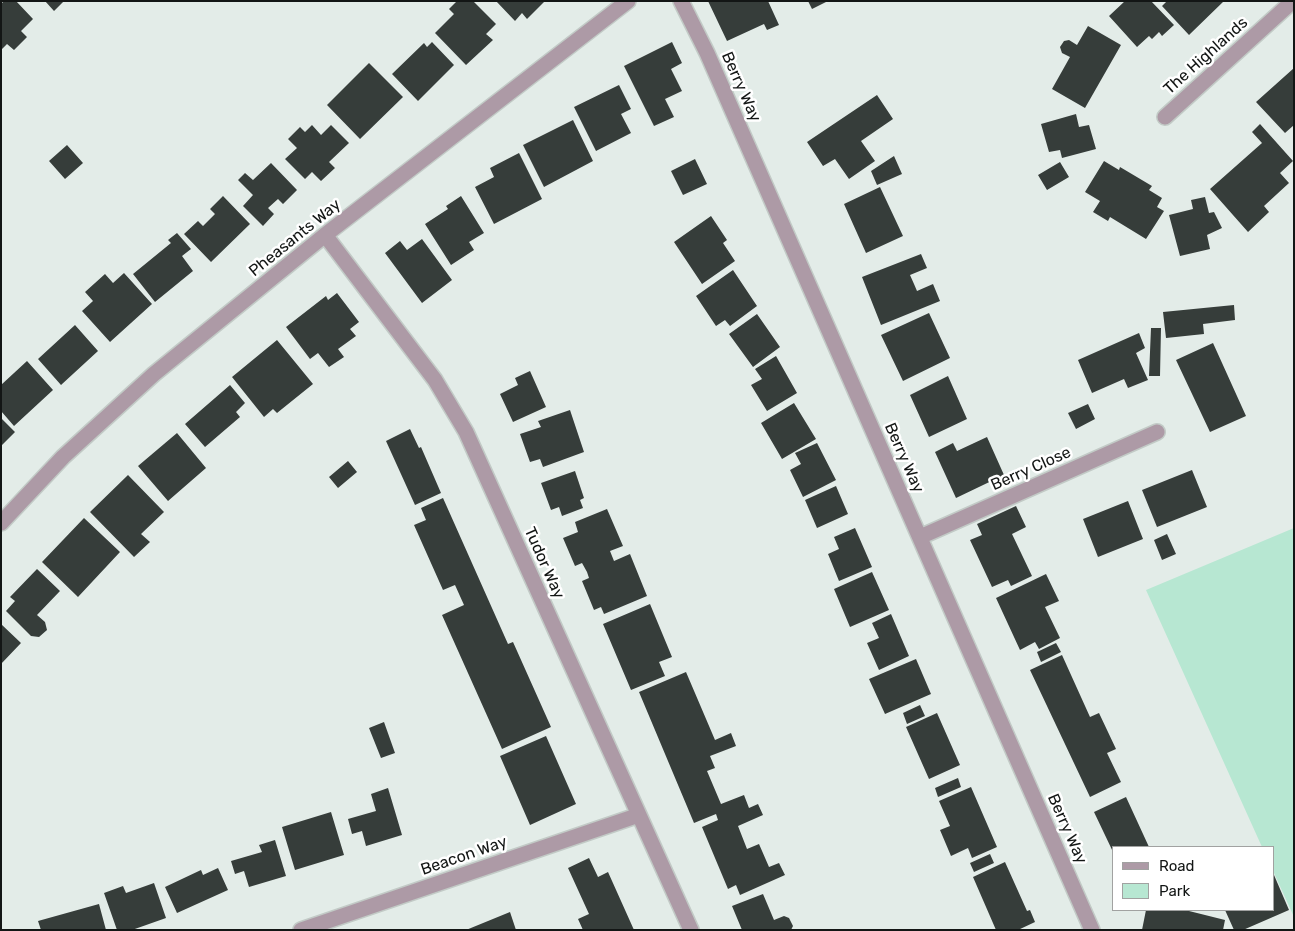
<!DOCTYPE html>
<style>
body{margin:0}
#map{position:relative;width:1295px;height:931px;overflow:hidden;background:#e3ece8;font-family:Rubik,sans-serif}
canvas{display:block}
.frame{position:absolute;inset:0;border:2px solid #131615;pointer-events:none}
.legend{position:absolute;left:1112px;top:846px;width:162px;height:65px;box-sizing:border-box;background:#fff;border:1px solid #a1a2a1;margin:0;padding:6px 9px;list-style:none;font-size:15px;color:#131615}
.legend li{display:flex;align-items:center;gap:10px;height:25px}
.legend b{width:25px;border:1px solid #a1a2a1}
</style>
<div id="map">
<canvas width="1295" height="931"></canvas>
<div class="frame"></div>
<ul class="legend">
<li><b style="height:6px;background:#ad9aa6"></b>Road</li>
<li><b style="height:14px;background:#b7e7d2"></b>Park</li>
</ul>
</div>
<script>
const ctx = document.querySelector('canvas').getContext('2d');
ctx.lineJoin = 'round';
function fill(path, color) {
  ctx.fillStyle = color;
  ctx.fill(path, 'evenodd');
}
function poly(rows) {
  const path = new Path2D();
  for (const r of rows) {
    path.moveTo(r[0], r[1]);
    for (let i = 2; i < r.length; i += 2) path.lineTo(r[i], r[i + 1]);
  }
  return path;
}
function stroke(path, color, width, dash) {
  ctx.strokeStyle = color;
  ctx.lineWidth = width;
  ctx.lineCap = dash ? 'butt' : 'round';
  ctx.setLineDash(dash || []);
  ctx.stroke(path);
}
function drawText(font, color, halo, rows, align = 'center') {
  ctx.font = font + ' Rubik,sans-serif';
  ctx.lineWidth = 5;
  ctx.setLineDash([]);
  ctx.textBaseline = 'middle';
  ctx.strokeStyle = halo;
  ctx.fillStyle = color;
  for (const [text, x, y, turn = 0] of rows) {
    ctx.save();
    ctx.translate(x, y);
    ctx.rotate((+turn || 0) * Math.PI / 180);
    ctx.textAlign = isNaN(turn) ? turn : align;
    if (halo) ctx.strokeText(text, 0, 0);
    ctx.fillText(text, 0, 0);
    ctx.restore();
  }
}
const green = poly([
 [1294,528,1294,917,1274,873,1274,847,1262,847,1146,590]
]);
const building = poly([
 [4,1,16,1,33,19,21,31,27,37,14,50,7,44,1,50,1,4],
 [45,1,64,1,54,11],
 [457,1,473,1,496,24,486,34,493,40,466,65,435,33,454,14,449,9],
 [496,1,545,1,527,19,522,13,515,21],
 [708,1,768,1,779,25,767,30,764,24,727,41],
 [808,1,828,1,812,9],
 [1125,1,1151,1,1174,25,1162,36,1159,32,1152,39,1149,36,1137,47,1109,16],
 [1167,1,1224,1,1189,35,1162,6],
 [1088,26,1121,45,1085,108,1052,89,1070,57,1062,53,1060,47,1064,41,1069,40,1077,45],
 [432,42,454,65,418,101,392,74,424,43,427,47],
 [672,42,682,63,671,69,682,91,665,99,674,117,654,126,624,66],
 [369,63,403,97,360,139,327,105],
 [1294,68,1294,125,1285,133,1256,102],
 [619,85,631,109,621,114,631,133,596,151,574,107],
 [877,95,893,119,861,141,875,161,849,179,835,159,823,166,807,142],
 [1076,114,1079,127,1089,125,1096,149,1062,158,1060,150,1049,152,1041,124],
 [573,120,593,161,544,187,523,145],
 [1260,124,1293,161,1280,173,1289,183,1264,206,1269,212,1248,232,1210,189,1262,143,1252,132],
 [312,125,321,135,331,125,349,143,329,162,335,168,321,181,312,172,305,179,285,159,297,148,288,139,300,127,305,132],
 [67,145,83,163,65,179,49,161],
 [519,153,542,199,494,224,475,187,494,177,490,168],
 [894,156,902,174,877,185,871,171],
 [695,159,707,184,683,195,671,171],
 [1104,161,1119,170,1120,167,1152,186,1149,190,1162,198,1157,207,1164,211,1146,239,1110,217,1108,221,1093,212,1100,201,1085,192],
 [1060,162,1069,177,1047,190,1038,175],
 [271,163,297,190,283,204,278,199,268,208,274,214,263,226,243,206,253,195,238,180,245,173,253,180],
 [880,187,903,236,866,253,844,204],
 [223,196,250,224,211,262,184,234,198,221,203,226,215,214,210,209],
 [461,196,484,233,469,242,474,250,451,265,425,224,448,209,446,206],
 [1205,197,1209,213,1214,212,1222,228,1207,235,1210,249,1180,256,1169,215,1193,209,1191,200],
 [711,216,727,240,723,243,735,261,702,284,674,242],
 [177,233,191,249,182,256,193,271,155,302,133,274,171,243,168,240],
 [422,239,452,280,422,303,385,253,400,241,407,250],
 [921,254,927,268,910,275,914,284,917,291,933,284,940,301,881,325,862,277],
 [733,270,757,306,730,326,725,320,716,326,696,296],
 [124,273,152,304,110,342,82,311,93,301,85,292,105,274,113,283],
 [337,293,359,322,350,329,356,336,338,349,344,357,329,367,318,353,310,359,286,327,326,296,328,300],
 [1234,305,1235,320,1203,324,1204,334,1166,338,1163,312],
 [929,313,950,358,903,381,881,335],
 [757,314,780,347,753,367,729,334],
 [75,325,98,351,61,385,38,359],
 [1151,328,1161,328,1160,376,1149,376],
 [1139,333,1145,348,1136,353,1148,380,1128,388,1124,379,1092,393,1078,360],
 [277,340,313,384,277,413,273,409,264,417,232,377],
 [1213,343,1246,416,1210,432,1176,360],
 [776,356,797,393,767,411,751,385,762,379,755,369],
 [27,361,53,390,14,426,1,411,1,385],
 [530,371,546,407,513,422,500,394,518,385,515,378],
 [948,376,967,419,929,437,910,395],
 [230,385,245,403,236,412,240,417,205,447,185,424],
 [794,403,816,439,782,459,761,423],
 [1088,404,1095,419,1076,429,1068,413],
 [570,410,584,452,543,467,540,459,530,462,520,434,541,427,538,421],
 [1,418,15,432,1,446],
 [410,429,419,448,421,447,441,493,415,505,386,441],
 [177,433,206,468,168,501,138,466],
 [987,437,1004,475,956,498,935,452,953,443,957,451],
 [817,443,836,480,803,497,790,470,801,464,795,453],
 [348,461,357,472,338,488,329,477],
 [1192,470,1207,507,1157,527,1142,490],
 [575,471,584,498,580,500,583,508,562,516,559,507,551,510,541,483],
 [128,475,164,512,141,534,150,542,134,557,90,512],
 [836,486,848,514,817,528,805,500],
 [443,498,508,644,513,642,551,727,502,749,442,615,464,605,455,585,443,590,414,525,426,520,421,508],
 [1128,501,1143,539,1098,557,1083,519],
 [1016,506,1026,527,1012,534,1032,576,1011,586,1008,580,992,587,970,540,982,535,977,524],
 [607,509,623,546,610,551,614,561,630,554,647,596,604,614,601,607,594,610,582,581,589,578,587,572,582,563,575,566,563,538,578,532,575,522],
 [84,518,120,552,78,597,42,562],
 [855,528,872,567,839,581,828,554,839,549,834,537],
 [1167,534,1176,554,1162,560,1154,540],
 [37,569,60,591,37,615,45,622,47,630,39,637,31,636,6,611,15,601,10,597],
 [872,572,889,610,850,627,834,589],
 [1046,574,1059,601,1045,607,1060,638,1039,649,1035,642,1020,650,996,598],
 [650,604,672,657,659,662,665,676,631,690,603,624],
 [891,614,909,656,879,670,867,643,879,638,872,623],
 [1,624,21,643,1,664],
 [1056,643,1061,652,1041,662,1037,652],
 [1062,655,1090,717,1099,713,1116,749,1107,753,1121,782,1090,797,1030,670],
 [916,659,931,694,885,714,869,679],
 [686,672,715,740,731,733,736,746,710,756,715,768,707,771,721,804,744,795,749,808,758,804,763,815,738,826,747,849,759,844,769,867,779,863,785,875,740,895,736,885,728,889,702,827,718,820,716,814,694,823,639,692],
 [920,705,925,716,907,724,903,713],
 [937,713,960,765,929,779,906,727],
 [384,722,395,753,381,758,369,728],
 [546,736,576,804,530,825,500,756],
 [958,778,961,787,938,797,935,788],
 [971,787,997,847,972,858,968,848,951,856,940,830,950,826,939,801],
 [388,788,402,835,366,846,362,831,352,834,348,819,376,811,371,794],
 [1126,797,1149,847,1114,847,1114,854,1094,812],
 [331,812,344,855,295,870,282,827],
 [275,840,286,876,249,887,244,871,235,874,231,861,262,852,259,845],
 [990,854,994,863,974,872,970,863],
 [589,858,598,877,608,872,634,930,583,930,578,919,589,914,568,868],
 [1005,862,1027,911,1030,910,1035,922,1018,930,996,930,973,877],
 [218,868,228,890,177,913,165,887,201,870,203,875],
 [1274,875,1289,910,1243,930,1234,930,1225,910,1274,910],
 [154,883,166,918,132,930,117,930,104,893,123,886,126,893],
 [763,894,774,920,784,916,789,918,793,926,791,930,742,930,732,906],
 [99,904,106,930,41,930,38,921],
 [1146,910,1185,910,1225,920,1223,930,1142,930],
 [510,912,516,930,466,930]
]);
const minor = poly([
 [681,1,707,53,1092,930],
 [1165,117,1293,1],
 [325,235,435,380,466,432,691,930],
 [1,523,63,457,154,374,325,235,628,1],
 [920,537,1157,432],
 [301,930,639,815]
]);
const streetNames = [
 ["The Highlands",1206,56,-42],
 ["Berry Way",741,87,66],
 ["Pheasants Way",295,238,-39],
 ["Berry Way",904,458,66],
 ["Berry Close",1031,469,-24],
 ["Tudor Way",544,563,66],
 ["Berry Way",1067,829,66],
 ["Beacon Way",464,856,-19]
];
fill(green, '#b7e7d2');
fill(building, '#363d3a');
stroke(minor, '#c2cac6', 18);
stroke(minor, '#ad9aa6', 15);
drawText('16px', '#131615', '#fff', streetNames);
</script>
